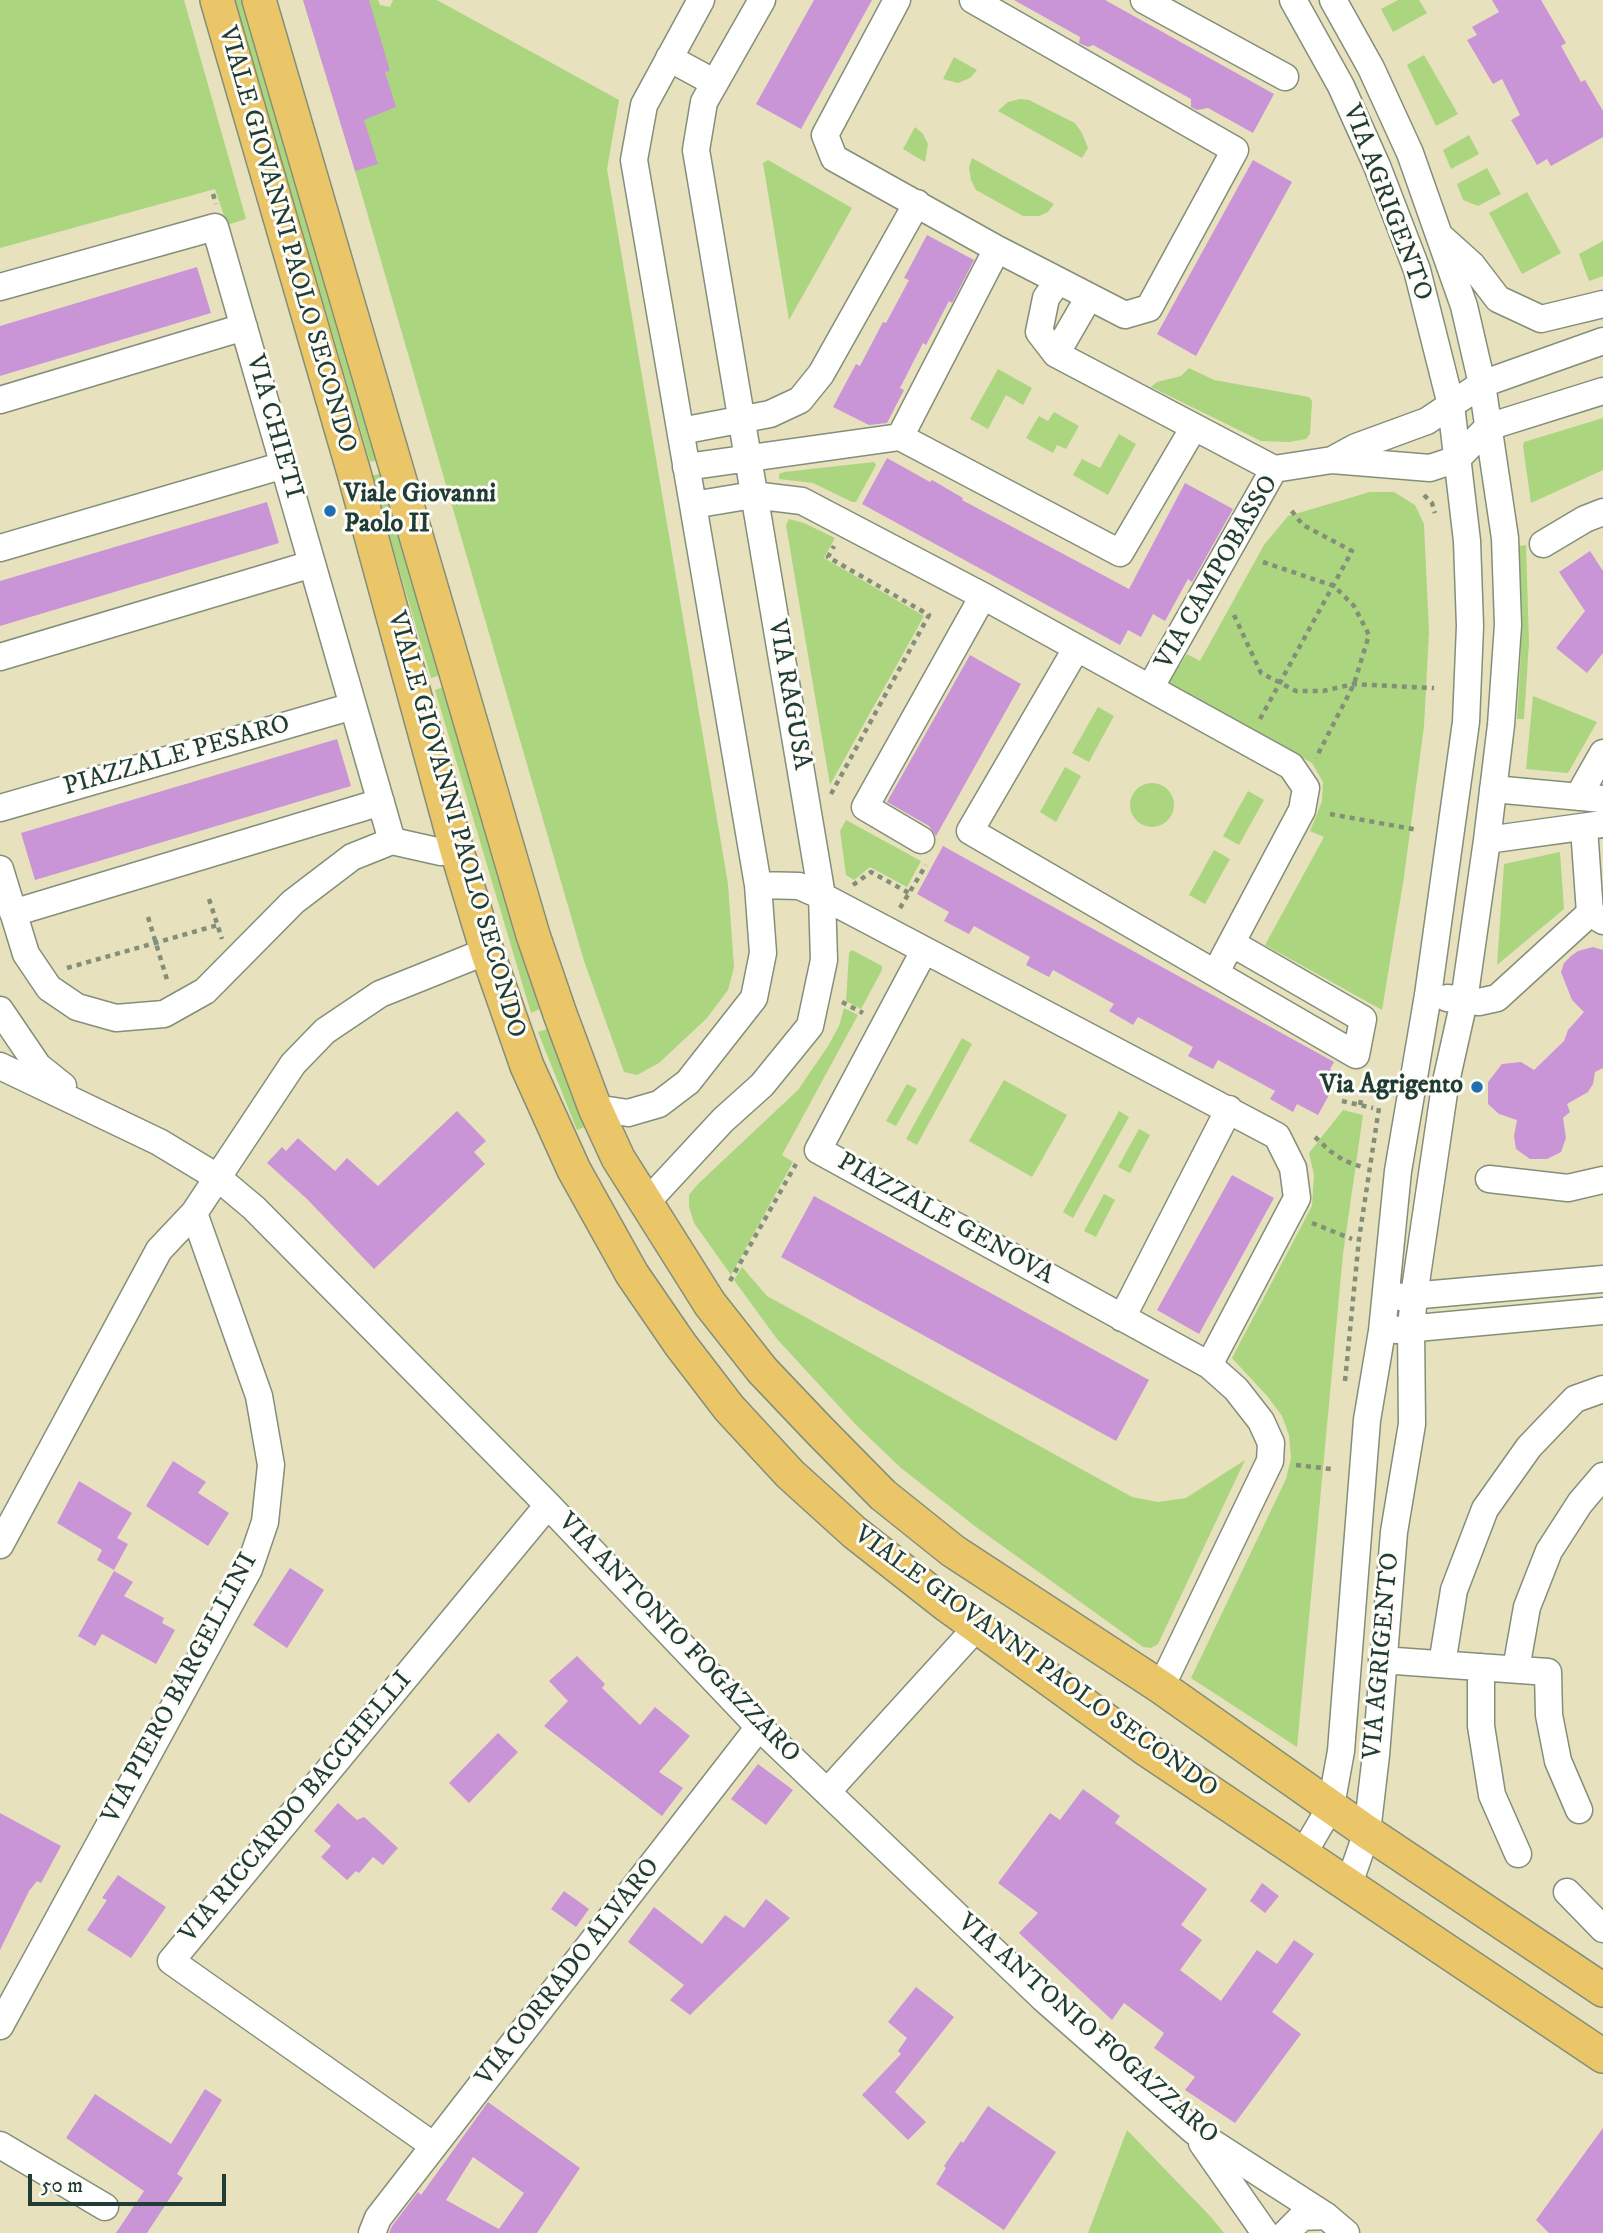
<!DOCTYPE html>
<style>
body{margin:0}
#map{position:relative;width:1603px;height:2233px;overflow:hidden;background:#e7e1be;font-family:"IM FELL DW Pica",serif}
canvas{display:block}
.scale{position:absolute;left:28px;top:2174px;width:198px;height:32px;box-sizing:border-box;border:4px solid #1f3d34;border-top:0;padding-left:9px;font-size:21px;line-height:24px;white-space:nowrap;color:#1f3d34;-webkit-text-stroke:5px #fdfcf7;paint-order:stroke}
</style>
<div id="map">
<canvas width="1603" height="2233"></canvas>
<div class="scale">50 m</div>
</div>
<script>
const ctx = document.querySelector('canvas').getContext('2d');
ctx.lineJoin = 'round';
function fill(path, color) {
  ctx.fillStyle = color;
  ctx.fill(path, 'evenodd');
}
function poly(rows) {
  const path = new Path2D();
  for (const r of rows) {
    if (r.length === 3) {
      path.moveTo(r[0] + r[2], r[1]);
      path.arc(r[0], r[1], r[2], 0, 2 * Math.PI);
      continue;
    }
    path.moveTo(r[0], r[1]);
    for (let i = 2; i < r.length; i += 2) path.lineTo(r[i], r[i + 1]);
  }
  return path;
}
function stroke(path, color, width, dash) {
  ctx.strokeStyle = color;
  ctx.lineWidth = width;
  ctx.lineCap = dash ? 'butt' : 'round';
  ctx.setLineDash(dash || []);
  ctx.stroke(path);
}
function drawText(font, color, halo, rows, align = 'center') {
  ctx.font = font + ' "IM FELL DW Pica",serif';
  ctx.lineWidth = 6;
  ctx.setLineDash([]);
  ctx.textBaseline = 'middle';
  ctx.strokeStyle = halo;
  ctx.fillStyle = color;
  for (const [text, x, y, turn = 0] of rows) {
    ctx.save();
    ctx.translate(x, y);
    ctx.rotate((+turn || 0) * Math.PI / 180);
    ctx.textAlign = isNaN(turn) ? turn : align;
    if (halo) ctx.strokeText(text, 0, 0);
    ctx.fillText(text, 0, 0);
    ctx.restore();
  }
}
const green = poly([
 [0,0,184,0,246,219,227,225,215,189,0,248],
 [235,0,245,0,378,460,370,462],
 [303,0,378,0,380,5,390,7,393,0,437,0,619,100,607,169,728,884,734,967,728,990,707,1018,659,1063,637,1075,624,1072,584,961,355,171],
 [1398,0,1419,0,1427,13,1393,32,1381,9],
 [1424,55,1458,114,1436,126,1407,65],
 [954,57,977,70,970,78,958,83,943,79],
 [1020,99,1029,100,1075,123,1082,133,1088,148,1082,158,998,111,1008,102],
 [915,127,923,134,928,144,925,162,903,149],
 [1469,135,1479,154,1451,169,1443,150],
 [972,158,1054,204,1048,212,1039,216,1023,216,976,190,971,180,969,168],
 [768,160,852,208,789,320,763,163],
 [1487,168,1501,194,1478,206,1463,200,1457,184],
 [1527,192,1561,253,1522,274,1489,213],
 [1603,241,1603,276,1589,281,1579,254],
 [1189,368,1214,380,1309,397,1312,401,1310,434,1306,439,1289,442,1261,441,1151,387,1157,382,1181,376],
 [998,369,1032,388,1023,405,1006,395,988,429,970,419],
 [1054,412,1079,426,1066,449,1057,445,1053,453,1026,438,1039,416,1048,421],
 [1603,418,1603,470,1531,503,1523,446,1524,442],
 [1119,434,1136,444,1108,495,1073,475,1082,459,1100,468],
 [874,462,876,465,856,502,852,502,813,483,779,479,779,474,784,472],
 [382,473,441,675,431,678,372,476],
 [1370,492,1394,492,1415,505,1424,524,1429,632,1424,726,1404,877,1382,1010,1265,945,1324,837,1310,831,1322,801,1323,782,1312,763,1170,687,1169,682,1187,654,1200,661,1264,545,1288,516],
 [789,519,804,523,835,538,824,558,924,616,830,785,786,525],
 [1526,545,1529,643,1524,719,1517,719,1521,650,1519,546],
 [444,687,540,1009,531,1013,435,690],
 [1533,696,1597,722,1568,773,1526,769],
 [1098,707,1114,716,1089,762,1072,753],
 [1065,767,1081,776,1056,822,1040,812],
 [1152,805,22],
 [1248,791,1264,800,1239,845,1223,836],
 [846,820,921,861,907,887,870,867,854,880,846,875,840,831],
 [1214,850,1230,859,1205,904,1189,895],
 [1560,852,1564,909,1497,965,1504,864],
 [852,950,882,966,882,970,861,1009,846,1001,849,953],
 [844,1008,858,1015,782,1155,793,1162,731,1275,694,1223,689,1207,689,1195,698,1184,798,1090,828,1046,839,1026],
 [547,1029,587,1126,577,1130,538,1032],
 [962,1038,972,1044,917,1145,906,1139],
 [1004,1080,1067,1115,1032,1177,969,1141],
 [907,1084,917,1089,896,1126,886,1121],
 [1343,1110,1363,1115,1343,1254,1297,1747,1191,1678,1286,1479,1291,1458,1289,1435,1282,1416,1268,1397,1232,1358,1312,1206,1314,1175,1309,1153],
 [1119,1111,1129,1117,1073,1218,1063,1212],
 [1139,1129,1150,1135,1130,1173,1118,1167],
 [1104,1194,1115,1200,1096,1237,1084,1231],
 [742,1267,767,1296,1132,1497,1158,1502,1186,1498,1245,1460,1158,1644,1151,1648,1143,1647,976,1527,901,1468,858,1427,777,1339,734,1280],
 [1127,2130,1210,2216,1224,2233,1088,2233]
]);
const building = poly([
 [303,0,369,0,390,71,385,72,396,107,364,120,378,164,355,171],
 [814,0,872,0,801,129,756,104],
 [1014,0,1105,0,1274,94,1253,133,1208,108,1197,110,1191,107,1191,99,1093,45,1088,47,1079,43,1080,37],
 [1492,0,1541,0,1566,43,1561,46,1581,82,1585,80,1603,111,1603,137,1551,166,1547,159,1537,165,1511,120,1520,115,1502,79,1493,84,1467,40,1477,35,1472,27,1499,12],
 [1253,160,1292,182,1196,356,1157,334],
 [927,235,974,260,952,303,949,301,926,345,923,343,900,388,904,390,887,423,869,425,833,407,856,364,860,366,883,322,886,323,909,280,904,278],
 [197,267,211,313,0,376,0,326],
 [887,458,930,482,932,480,963,498,962,500,1129,589,1185,483,1233,509,1192,582,1188,579,1165,621,1153,614,1141,637,1128,630,1120,645,862,504],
 [267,502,279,543,0,626,0,581],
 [1590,551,1603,571,1603,653,1587,673,1556,648,1585,611,1559,572],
 [970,655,1021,684,936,836,929,826,887,802],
 [337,739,351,786,35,880,21,833],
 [943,846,1334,1062,1330,1069,1340,1075,1318,1115,1297,1104,1293,1112,1270,1099,1275,1091,1218,1060,1213,1069,1188,1056,1193,1047,1138,1017,1133,1025,1109,1011,1114,1004,1053,970,1049,977,1026,965,1030,957,974,926,969,934,944,921,949,912,917,894],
 [1593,947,1603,950,1603,1068,1595,1072,1593,1084,1588,1092,1567,1104,1570,1112,1563,1118,1566,1138,1561,1152,1547,1159,1530,1159,1516,1149,1514,1136,1517,1120,1499,1114,1488,1104,1488,1082,1502,1064,1521,1062,1534,1070,1564,1041,1568,1030,1584,1012,1572,1000,1561,972,1564,963,1571,956,1578,951],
 [457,1111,486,1141,474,1152,485,1164,374,1269,307,1199,267,1163,282,1147,286,1151,298,1138,335,1171,347,1158,378,1186],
 [1232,1175,1274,1198,1199,1334,1157,1310],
 [814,1196,1149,1380,1116,1441,781,1257],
 [173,1461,206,1482,198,1493,229,1513,208,1546,146,1506],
 [79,1481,132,1513,117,1538,128,1544,114,1570,97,1560,102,1550,57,1523],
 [290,1568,324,1590,287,1648,253,1625],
 [114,1571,133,1582,124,1596,164,1618,162,1623,175,1630,156,1664,102,1634,95,1646,78,1636],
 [577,1656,605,1684,602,1688,640,1725,655,1707,690,1736,659,1772,683,1788,662,1816,544,1726,568,1701,549,1681],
 [498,1733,518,1752,469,1803,449,1783],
 [758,1764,793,1790,766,1825,731,1799],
 [1083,1789,1120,1816,1115,1823,1207,1889,1181,1925,1202,1940,1180,1970,1221,2001,1257,1950,1277,1964,1294,1940,1314,1954,1272,2012,1301,2034,1235,2123,1185,2090,1195,2077,1154,2048,1164,2033,1124,2003,1112,2020,1019,1933,1038,1913,998,1883,1050,1813,1060,1820],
 [338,1803,357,1820,364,1817,398,1848,383,1865,373,1857,359,1873,356,1871,347,1880,321,1857,331,1846,314,1831],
 [0,1813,61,1846,41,1883,37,1881,29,1891,0,1950],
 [118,1875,166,1907,131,1958,87,1930,107,1900,102,1898],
 [1262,1883,1279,1896,1265,1913,1250,1901],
 [564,1891,589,1909,576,1927,551,1909],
 [766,1899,790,1918,690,2015,670,2000,684,1985,628,1942,654,1907,702,1944,725,1915,744,1928],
 [916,1987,954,2017,895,2092,926,2122,908,2140,862,2095,901,2054,898,2051,907,2038,888,2022],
 [205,2089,222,2100,177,2174,183,2178,147,2233,116,2233,144,2191,66,2138,95,2094,171,2144],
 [488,2102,580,2168,537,2233,389,2233,392,2226,418,2192,421,2195],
 [473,2157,524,2193,499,2229,446,2200],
 [988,2106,1056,2152,1004,2230,936,2184,946,2168,944,2166,961,2141,963,2143],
 [1603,2128,1603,2233,1549,2233,1536,2220]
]);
const path = poly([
 [213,194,216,204],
 [1424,495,1432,503,1435,513],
 [1263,562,1334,586,1354,606,1369,635,1354,684,1316,758],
 [1234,615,1261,673,1296,691,1323,691,1354,684,1434,688],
 [1260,719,1352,551,1303,525,1290,509],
 [831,794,929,615,828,557,834,546],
 [1330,814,1418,830],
 [853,885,871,872,909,893],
 [209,899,222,939],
 [900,908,926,865],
 [148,917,168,983],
 [67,968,218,925],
 [842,1002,863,1013],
 [1342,1101,1373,1108],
 [1360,1105,1365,1079],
 [1315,1137,1330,1151,1345,1161,1362,1167],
 [1312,1223,1352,1239],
 [730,1281,796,1164],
 [1345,1381,1359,1239,1379,1108],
 [1296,1465,1331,1469]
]);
const minor = poly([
 [897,0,825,135,834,158,997,249,1125,315,1149,308,1235,150,973,0],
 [1144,0,1285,77],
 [1293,0,1341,86,1377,166,1417,270,1451,405,1467,541,1470,626,1466,722,1428,995,1398,1171,1382,1331,1367,1420,1341,1751,1331,1806,1303,1854],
 [1333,0,1371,68,1410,153,1464,306,1482,384,1505,538,1508,625,1501,725,1487,840,1464,1001,1445,1086,1414,1296,1411,1328,1412,1424,1394,1532,1376,1755,1367,1832,1349,1884],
 [669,58,715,83],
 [1442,238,1472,265,1498,299,1541,319,1603,304],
 [997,249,900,437,1120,553,1194,427],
 [1058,281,1046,298,1039,332,1056,354,1274,469],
 [0,287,215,227,392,841],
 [1056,354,1089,297],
 [0,400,244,327],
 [681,431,770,414,800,400,821,374,917,203],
 [1334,459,1356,447,1427,421,1482,384,1603,341],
 [686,467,900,437],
 [693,505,753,495,802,501,983,596,1291,766,1306,788,1302,810,1216,972],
 [1543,544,1585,519,1603,512],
 [0,548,284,465],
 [1076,649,970,831,1356,1055,1363,1019,1233,944],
 [0,657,312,564],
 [1150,688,1274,469,1332,460,1430,468,1457,459,1488,427,1603,391],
 [1493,789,1603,799],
 [1578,797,1603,753],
 [0,808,353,706],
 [1584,828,1590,913,1603,921],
 [921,840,865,807,983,596],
 [1487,840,1603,824],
 [0,869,26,954,49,988,77,1007,116,1018,164,1014,205,991,293,902,352,857,392,841,441,852,457,851],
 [758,885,799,886,822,896,1277,1136,1293,1168,1297,1198,1209,1365],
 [13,913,381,802],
 [924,951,818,1150,1209,1365,1236,1389,1261,1421,1271,1443,1270,1461,1161,1687],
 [1447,998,1479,1002,1497,998,1590,913],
 [0,1010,38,1066,63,1086],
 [0,1066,159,1142,217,1177,254,1208,548,1505,759,1727,1044,1999,1194,2131,1326,2216,1346,2233],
 [595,1108,628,1113,659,1104,688,1082,754,998,763,953,758,885,634,160,644,105,701,0],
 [1489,1179,1568,1188,1603,1180],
 [646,1203,723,1120,762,1085,810,1026,824,960,822,896,696,150,704,102,762,0],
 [1399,1297,1603,1279],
 [1122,1318,1229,1109],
 [1395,1330,1603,1311],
 [0,1545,159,1250,194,1213,293,1064,325,1031,380,994,487,951],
 [1382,1660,1548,1672,1549,1715,1558,1761,1579,1810],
 [1442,1664,1454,1590,1485,1509,1529,1447,1575,1399,1603,1389],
 [1481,1667,1481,1726,1492,1795,1518,1854],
 [1516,1669,1527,1607,1549,1551,1580,1503,1603,1476],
 [827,1792,977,1627],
 [1567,1892,1603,1929],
 [0,2026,249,1569,265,1522,271,1465,259,1396,194,1213],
 [1202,2143,1265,2233],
 [0,2145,105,2207],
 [434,2146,171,1961,548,1505],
 [372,2233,378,2218,759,1727],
 [1286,2233,1302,2217,1326,2216]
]);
const major = poly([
 [217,0,354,473,457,851,487,951,527,1066,574,1170,632,1274,680,1344,729,1408,790,1474,854,1532,948,1606,1143,1747,1603,2056],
 [259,0,533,935,560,1014,595,1108,618,1158,710,1304,762,1370,819,1430,883,1495,953,1551,1161,1687,1367,1832,1603,1990]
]);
const markers = [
 [330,511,7,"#1f6fb2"],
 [1477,1087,7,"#1f6fb2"]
];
const streetNames = [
 ["VIA AGRIGENTO",1386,203,69],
 ["VIALE GIOVANNI PAOLO SECONDO",286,240,74],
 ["VIA CHIETI",273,427,74],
 ["VIA CAMPOBASSO",1218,573,-60],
 ["VIA RAGUSA",788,695,80],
 ["PIAZZALE PESARO",177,757,-16],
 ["VIALE GIOVANNI PAOLO SECONDO",455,825,74],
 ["PIAZZALE GENOVA",945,1220,29],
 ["VIA ANTONIO FOGAZZARO",678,1639,46],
 ["VIA AGRIGENTO",1383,1656,-85],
 ["VIALE GIOVANNI PAOLO SECONDO",1035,1663,36],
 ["VIA PIERO BARGELLINI",181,1689,-62],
 ["VIA RICCARDO BACCHELLI",297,1808,-50],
 ["VIA CORRADO ALVARO",569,1973,-52],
 ["VIA ANTONIO FOGAZZARO",1087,2030,41]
];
const poiNames = [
 ["Viale Giovanni",344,496],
 ["Paolo II",344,526],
 ["Via Agrigento",1463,1087,"right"]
];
fill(green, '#acd580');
fill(building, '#ca95d6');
stroke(minor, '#838f79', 29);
stroke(major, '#838f79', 36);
stroke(path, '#838f79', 4.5, [5, 5]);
stroke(minor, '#fff', 26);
stroke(major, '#eac669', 33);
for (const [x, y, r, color] of markers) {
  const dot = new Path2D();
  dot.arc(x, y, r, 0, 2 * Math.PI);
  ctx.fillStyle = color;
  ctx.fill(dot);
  stroke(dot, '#fdfcf7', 2.5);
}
drawText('26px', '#1f3d34', '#fdfcf7', streetNames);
drawText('bold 26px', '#1f3d34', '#fdfcf7', poiNames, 'left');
</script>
